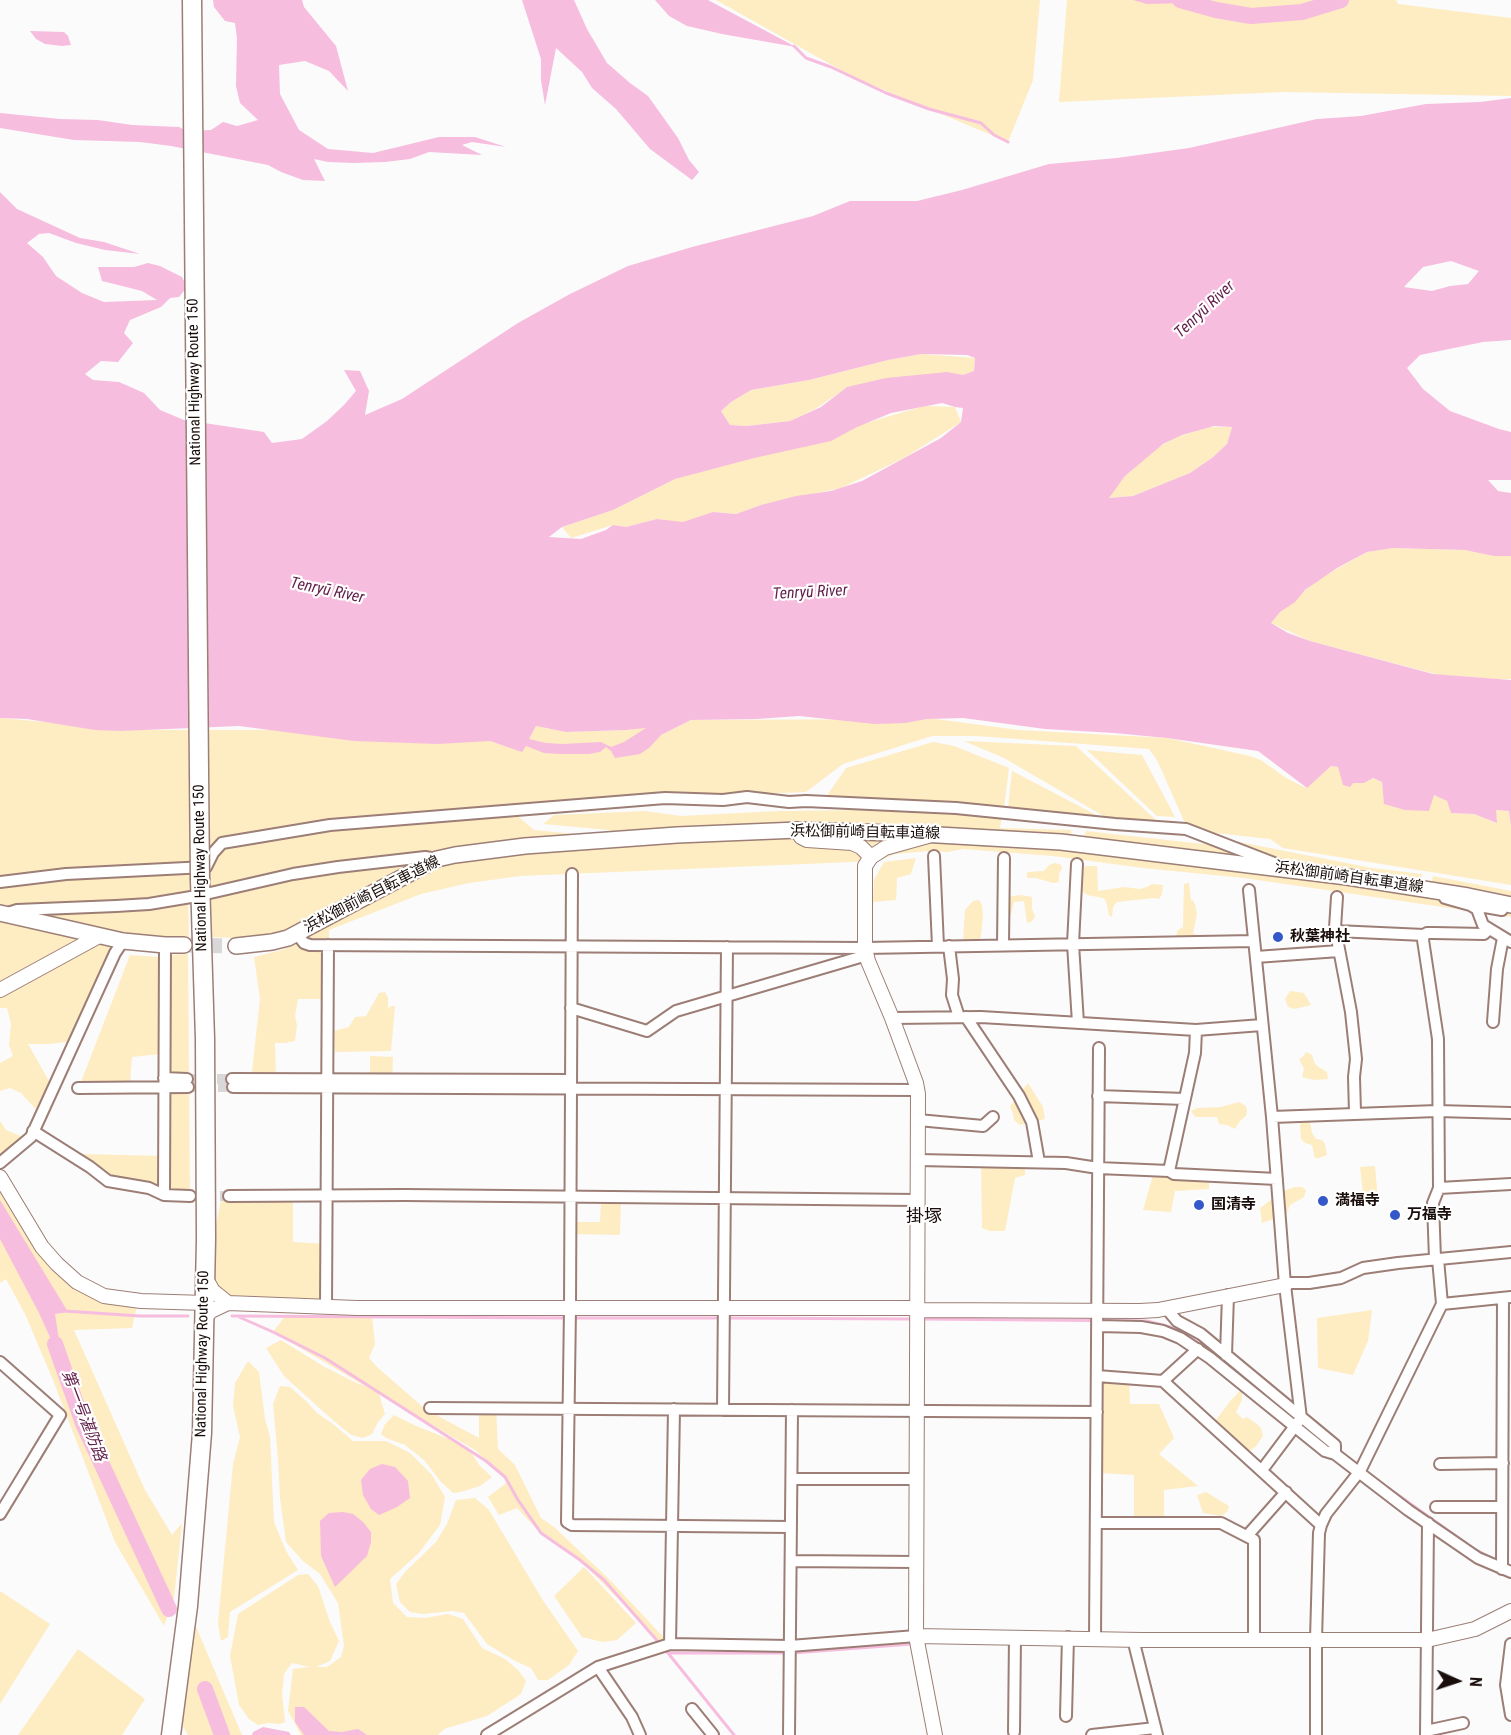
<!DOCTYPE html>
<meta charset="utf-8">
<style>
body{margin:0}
#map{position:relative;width:1511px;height:1735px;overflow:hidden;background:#fbfbfb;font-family:"Roboto Condensed",sans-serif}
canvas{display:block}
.north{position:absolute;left:1427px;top:1651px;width:60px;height:60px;-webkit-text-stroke:4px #fff;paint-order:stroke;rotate:93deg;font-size:16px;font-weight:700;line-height:24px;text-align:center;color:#190e0b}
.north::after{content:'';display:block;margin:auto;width:21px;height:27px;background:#190e0b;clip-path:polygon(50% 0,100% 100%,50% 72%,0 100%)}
</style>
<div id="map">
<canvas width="1511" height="1735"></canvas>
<div class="north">N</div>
</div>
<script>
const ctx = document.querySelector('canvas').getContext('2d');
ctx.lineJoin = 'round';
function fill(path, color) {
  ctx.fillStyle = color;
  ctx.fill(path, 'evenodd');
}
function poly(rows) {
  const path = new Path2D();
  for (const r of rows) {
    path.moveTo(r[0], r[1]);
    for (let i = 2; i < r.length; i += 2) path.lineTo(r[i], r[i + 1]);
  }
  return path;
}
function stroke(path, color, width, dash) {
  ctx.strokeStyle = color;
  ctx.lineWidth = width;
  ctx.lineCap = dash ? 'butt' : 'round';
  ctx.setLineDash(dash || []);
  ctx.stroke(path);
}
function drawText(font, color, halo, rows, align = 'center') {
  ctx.font = font + ' "Roboto Condensed","Noto Sans JP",sans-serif';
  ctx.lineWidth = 4.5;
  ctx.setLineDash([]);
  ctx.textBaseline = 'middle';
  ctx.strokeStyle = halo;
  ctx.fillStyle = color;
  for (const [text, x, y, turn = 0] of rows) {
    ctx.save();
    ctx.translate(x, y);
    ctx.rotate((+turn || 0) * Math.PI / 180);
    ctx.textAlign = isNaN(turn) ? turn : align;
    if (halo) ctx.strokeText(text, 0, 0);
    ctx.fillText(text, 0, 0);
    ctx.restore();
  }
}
const green = poly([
 [716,0,1040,0,1033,80,1008,142,853,77],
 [1067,0,1396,0,1398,4,1511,18,1511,96,1284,92,1059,102],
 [921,354,975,358,974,371,963,375,848,387,815,409,790,421,747,426,730,425,721,411,731,402,751,390,809,380,888,360],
 [924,406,955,407,961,422,904,458,841,488,761,505,736,514,713,512,683,523,657,519,626,527,613,525,571,538,562,527,613,510,675,479],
 [1209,427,1232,427,1227,444,1212,458,1190,473,1133,496,1108,498,1125,476,1157,448,1177,437],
 [1393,548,1465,550,1511,556,1511,679,1497,679,1439,675,1310,641,1271,623,1280,612,1319,579,1367,552],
 [0,718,135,730,271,730,490,741,522,751,536,726,566,732,626,730,647,727,661,735,691,720,936,719,1018,730,1167,738,1250,756,1261,760,1286,778,1306,788,1331,766,1339,767,1353,783,1364,783,1373,778,1382,782,1384,800,1434,795,1447,801,1451,813,1474,814,1496,823,1496,810,1509,811,1511,826,1511,885,1283,848,1270,839,1188,830,1157,760,1149,749,977,736,932,736,843,764,806,792,556,802,258,839,514,813,534,830,595,836,509,843,308,868,206,889,191,868,190,893,127,900,0,907],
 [964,741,1076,746,1158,822,1107,818,1004,758],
 [933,742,954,746,1009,768,1004,808,826,797,846,768],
 [1087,750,1142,755,1175,817,1157,816],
 [1012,771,1102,818,1008,808],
 [866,810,1002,816,1000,828,1071,830,1072,838,1083,839,1086,831,1221,846,1224,839,1372,868,1422,874,1421,883,1431,885,1433,876,1511,891,1511,917,1244,878,1143,868,1053,856,963,849,948,852,929,851,895,854,880,860,853,862,520,876,469,883,421,894,329,930,328,999,298,999,295,1016,297,1025,295,1041,285,1043,275,1043,276,1079,251,1080,260,999,254,957,282,950,296,944,309,944,309,932,425,871,438,868,451,862,616,835,609,830,543,824,554,815,645,811,681,816,779,811],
 [916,858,911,874,897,878,896,900,873,902,874,880,884,862],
 [420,862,294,930,260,939,209,937,207,898,301,878],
 [1055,863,1061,865,1062,868,1059,874,1059,882,1053,883,1036,878,1027,878,1027,872,1044,871,1049,865],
 [1086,866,1097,866,1098,891,1124,887,1140,889,1147,887,1152,884,1163,885,1162,894,1159,899,1154,898,1117,902,1113,907,1112,917,1109,915,1106,901,1103,898,1087,895,1081,890,1076,880,1081,869],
 [1189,883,1191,900,1193,900,1195,905,1197,914,1193,933,1206,941,1176,936,1178,930,1183,927,1184,884],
 [1021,895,1032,897,1032,909,1035,917,1031,922,1027,923,1024,901,1014,902,1011,914,1008,918,1007,897],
 [979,900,982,905,983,915,981,936,979,940,975,942,963,941,965,910,973,901],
 [188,902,189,941,134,937,27,914,118,911],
 [0,918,75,935,82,942,0,987],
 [94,939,121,944,75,1041,49,1044,28,1044,53,1088,41,1115,21,1093,10,1088,0,1091,0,1063,13,1056,9,1045,11,1024,7,1008,0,1008,0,990],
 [188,954,190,1196,164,1195,96,1172,81,1154,165,1156,169,955],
 [130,955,159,957,160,1054,132,1057,130,1083,81,1082],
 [1290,991,1304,993,1311,1005,1295,1009,1288,1007,1285,999],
 [385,992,388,998,388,1009,391,1006,395,1006,391,1051,335,1052,334,1031,349,1027,355,1017,366,1016,379,993],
 [1306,1052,1312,1055,1314,1062,1317,1066,1327,1072,1328,1079,1314,1080,1302,1077,1304,1069,1299,1059,1304,1056],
 [370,1056,393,1057,392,1080,370,1079],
 [1028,1083,1043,1107,1045,1119,1020,1125,1014,1120,1013,1113,1010,1106],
 [1239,1102,1246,1106,1247,1111,1246,1116,1240,1121,1235,1129,1227,1125,1219,1124,1217,1117,1195,1117,1191,1111,1197,1108,1221,1107],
 [1303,1115,1310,1122,1312,1133,1316,1139,1322,1140,1325,1144,1327,1155,1319,1158,1315,1158,1312,1145,1305,1143,1301,1139,1300,1126],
 [0,1121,6,1130,28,1139,0,1163],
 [981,1161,1025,1162,1025,1175,1015,1178,1005,1231,990,1231,982,1228],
 [1375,1166,1378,1201,1364,1202,1360,1167],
 [1153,1175,1209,1175,1209,1189,1175,1191,1171,1212,1143,1210],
 [0,1183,55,1264,83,1285,138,1301,132,1328,74,1330,145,1490,172,1535,182,1523,174,1598,164,1626,115,1542,53,1380,25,1314,6,1279,0,1283],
 [1295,1187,1302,1187,1306,1190,1304,1197,1290,1205,1286,1215,1262,1223,1260,1208,1283,1191],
 [222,1196,239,1199,293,1196,293,1242,327,1244,326,1304,237,1298,222,1291,213,1280,213,1238],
 [601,1200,621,1200,620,1235,573,1234,573,1222,600,1222],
 [1372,1310,1368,1341,1353,1375,1318,1368,1317,1318],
 [286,1315,372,1316,375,1344,369,1358,377,1367,425,1409,479,1438,479,1408,496,1409,498,1449,515,1465,541,1518,554,1527,610,1580,667,1641,660,1644,637,1618,578,1558,535,1527,517,1508,499,1515,488,1497,509,1481,475,1450,379,1394,385,1414,378,1422,372,1434,363,1438,351,1435,327,1415,284,1376,266,1348,281,1340,323,1366,350,1380,367,1387,273,1332],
 [248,1361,259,1372,265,1419,270,1437,274,1522,286,1551,298,1570,230,1612,228,1637,221,1641,218,1623,233,1464,240,1437,233,1406,235,1383],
 [1100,1376,1129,1378,1130,1404,1159,1404,1174,1438,1159,1454,1198,1486,1164,1490,1164,1523,1134,1523,1134,1475,1101,1473],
 [280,1386,290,1387,306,1401,317,1413,333,1424,353,1441,386,1441,410,1453,432,1475,445,1497,440,1525,418,1554,390,1579,393,1603,407,1617,425,1618,448,1614,463,1619,482,1648,505,1659,518,1670,526,1681,521,1694,487,1716,444,1729,438,1735,301,1735,288,1711,293,1669,310,1667,292,1663,284,1674,282,1694,285,1722,280,1724,267,1723,258,1725,249,1719,239,1705,230,1656,238,1614,298,1575,308,1574,318,1586,330,1622,339,1641,330,1661,316,1667,327,1667,341,1657,344,1646,338,1603,320,1574,303,1561,286,1542,280,1498,278,1459,273,1404],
 [1242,1389,1242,1400,1236,1412,1243,1419,1247,1417,1258,1425,1261,1428,1263,1436,1256,1446,1251,1450,1245,1450,1217,1430,1216,1420,1231,1400],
 [394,1415,414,1425,456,1442,470,1451,479,1465,492,1477,480,1486,461,1492,453,1493,441,1482,424,1460,405,1445,386,1438,381,1434,385,1424],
 [1206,1492,1229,1506,1227,1512,1221,1516,1203,1513,1197,1495],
 [475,1498,489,1510,542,1599,578,1651,569,1665,548,1680,538,1680,531,1668,515,1661,487,1644,464,1613,452,1611,423,1614,410,1612,400,1602,396,1584,405,1572,436,1542,447,1524,456,1500],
 [584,1567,636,1623,617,1640,603,1642,582,1637,554,1596],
 [0,1591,50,1624,0,1704],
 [194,1622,242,1735,188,1735,181,1723],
 [78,1649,145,1699,122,1735,18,1735]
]);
const water = poly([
 [213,0,302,0,304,7,336,46,348,91,329,71,305,61,279,65,280,94,299,130,328,149,373,153,439,137,475,137,506,147,472,142,462,145,482,155,429,152,410,159,385,162,354,163,328,162,314,159,325,181,303,180,281,172,268,165,171,146,140,142,74,140,0,128,0,113,60,119,98,120,132,125,179,127,187,131,211,130,223,122,237,126,258,120,240,103,236,86,237,38,235,23,225,21,214,7],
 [522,0,574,0,587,29,607,63,630,83,648,96,678,138,689,160,699,172,692,180,650,149,616,109,592,88,582,72,556,48,545,105,541,80,541,59],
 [655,0,708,0,796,47,722,34,687,26,669,16],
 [1133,0,1184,0,1189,3,1147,4],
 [30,31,64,32,68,36,71,45,62,46,45,44,36,39],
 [1511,98,1511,340,1483,342,1420,355,1407,368,1423,389,1450,411,1499,429,1511,432,1511,480,1488,480,1498,491,1511,493,1511,556,1494,556,1465,550,1393,548,1367,552,1337,568,1305,590,1295,602,1280,612,1271,623,1288,633,1310,641,1433,674,1511,680,1511,826,1509,811,1496,810,1497,823,1474,814,1451,813,1447,801,1434,795,1429,811,1405,810,1384,804,1382,782,1373,778,1364,783,1353,783,1350,787,1343,785,1338,767,1331,766,1307,788,1258,751,1167,738,1114,733,1045,729,963,718,927,719,905,723,875,724,799,716,757,719,691,720,661,735,649,748,640,754,615,758,611,751,606,747,600,752,589,754,560,754,544,753,526,746,522,752,490,741,438,744,354,741,239,726,120,731,95,730,27,719,0,718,0,192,17,209,80,238,104,242,140,254,105,250,76,243,49,233,39,234,27,243,43,257,56,276,82,293,104,302,157,300,142,291,102,281,98,267,134,267,148,263,160,266,182,277,187,287,179,297,170,298,161,307,130,320,124,333,133,343,118,362,101,361,85,374,93,380,119,382,144,393,160,410,184,420,264,432,272,443,302,439,327,421,344,405,356,391,344,370,360,371,369,391,365,415,402,399,518,323,570,294,628,266,692,247,813,216,850,201,917,201,962,190,1049,164,1117,158,1189,148,1317,119,1361,116,1426,104,1480,102],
 [1451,261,1479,271,1468,284,1450,286,1432,291,1404,287,1423,267],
 [921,354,967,355,975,358,974,371,963,375,947,372,886,378,847,387,821,407,790,421,747,426,730,425,721,411,731,402,751,390,809,380,888,360],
 [942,403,955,407,963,408,961,422,941,438,862,481,831,491,796,496,761,505,736,514,713,512,683,522,657,519,626,527,613,525,606,530,581,539,549,537,562,527,613,510,675,479,754,458,831,441,857,427,891,413],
 [1214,426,1232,427,1227,444,1212,458,1190,473,1133,496,1109,498,1125,476,1163,444,1182,435],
 [536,726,566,732,626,730,646,728,624,742,611,747,601,742,563,744,546,743,529,739],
 [0,1200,68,1312,55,1314,63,1366,39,1313,0,1239],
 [382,1464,395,1467,408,1481,410,1498,397,1507,379,1515,371,1509,363,1495,361,1480,370,1469],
 [343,1512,353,1514,363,1522,371,1532,371,1542,367,1556,335,1587,321,1556,320,1521,329,1513],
 [295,1707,304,1707,329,1731,342,1732,358,1729,367,1735,304,1735,295,1722],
 [263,1727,289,1732,291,1735,252,1735,253,1732]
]);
const stream = poly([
 [794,46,806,58,831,67,886,93,929,109,981,123,994,135,1008,142],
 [64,1311,140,1316,188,1316],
 [232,1316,567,1318],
 [239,1317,273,1332,325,1358,486,1461,505,1477,518,1500,541,1533,580,1560,604,1580,668,1653,734,1735],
 [574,1318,720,1318],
 [727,1318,912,1319],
 [922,1319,1147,1321,1170,1327,1187,1335,1210,1352],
 [1288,1414,1320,1439],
 [1387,1487,1467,1544],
 [1472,1548,1498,1561],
 [668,1653,787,1653],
 [793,1653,912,1644]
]);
const river = poly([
 [1180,0,1216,10,1251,16,1302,12,1341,0],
 [55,1344,84,1426,169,1609],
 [205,1689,222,1735]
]);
const minorTunnel = poly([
 [187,1079,232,1079],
 [188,1087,233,1087],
 [190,1196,229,1196]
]);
const secondaryTunnel = poly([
 [184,945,236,946]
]);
const minor = poly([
 [934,856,938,946],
 [1077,864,1073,944,1078,1023],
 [572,874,570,1308,567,1522,572,1525,791,1527],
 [0,882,66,874,206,867,213,853,222,843,330,825,665,798,723,800,747,797,789,802,806,801,956,808,1115,824,1186,829,1279,865],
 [1249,890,1272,1117,1285,1285,1301,1418,1262,1470],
 [1337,897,1335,928,1351,1012,1356,1059,1354,1077,1355,1113],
 [1445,898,1470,905,1477,909,1485,907,1502,910],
 [1477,909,1483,925,1511,942],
 [8,913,17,910,116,906,149,904,197,896,293,874,338,867,425,857,437,859],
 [1336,931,1424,935],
 [297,934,304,943,310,945,865,948,1254,941],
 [1003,945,1004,858],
 [949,946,953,979,952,995,959,1017],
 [1256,957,1339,951],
 [571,1008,647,1031,676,1011,867,955],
 [966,1017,1019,1096,1032,1122,1039,1162],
 [892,1018,981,1017,1196,1030,1262,1025],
 [1493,1022,1497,969,1503,938],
 [164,1078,187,1079],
 [232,1079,571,1080],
 [233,1087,918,1090],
 [78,1088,188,1087],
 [1098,1096,1185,1099],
 [1272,1117,1437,1111,1511,1113],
 [918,1120,983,1126,993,1117],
 [33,1131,90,1167,108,1181,149,1188,164,1195,190,1196],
 [918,1160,1066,1163,1098,1168,1169,1171,1195,1053,1196,1030],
 [0,1163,31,1137,115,953,123,941],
 [1169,1171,1174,1174,1277,1179],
 [1439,1188,1438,1039,1423,940,1424,935,1427,933,1434,933,1484,934,1488,930],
 [164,1195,165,945],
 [229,1196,405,1195,918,1200],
 [1435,1259,1433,1203,1439,1188,1511,1184],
 [1285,1283,1309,1283,1341,1278,1363,1268,1398,1263,1511,1252],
 [1442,1304,1511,1297],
 [326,1307,328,945],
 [1166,1308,1177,1321,1201,1334,1335,1445,1335,1454,1408,1510,1478,1558,1511,1572],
 [1098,1326,1141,1327,1163,1331,1180,1338,1210,1358,1325,1451,1335,1454],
 [1226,1355,1228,1295],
 [0,1362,60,1415,0,1514],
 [1097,1376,1163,1381,1321,1525],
 [1163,1381,1198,1349],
 [430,1408,1097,1412],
 [723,1410,727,947],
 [1440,1464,1503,1463],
 [792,1479,916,1479],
 [1436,1507,1502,1507],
 [1096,1523,1221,1523,1254,1540,1254,1639],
 [1247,1536,1286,1492],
 [791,1561,916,1562],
 [1502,1569,1503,1298],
 [1095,1638,1099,1048],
 [1133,1639,1157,1735],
 [670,1644,674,1409],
 [1511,1644,1506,1685,1511,1715],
 [598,1667,632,1717,640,1735],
 [692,1709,713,1735],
 [1066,1716,1068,1637],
 [1426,1731,1463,1723],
 [1014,1732,1015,1637],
 [487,1735,598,1667,670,1644,790,1646,916,1636],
 [789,1735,792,1410],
 [1092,1735,1155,1728],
 [1316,1735,1316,1639,1319,1533,1321,1525,1326,1514,1360,1471,1442,1304,1438,1259],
 [1426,1735,1428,1523]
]);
const tertiary = poly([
 [797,830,801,837,807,840,852,843,861,847,871,857],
 [928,836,885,848,871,857,865,866,865,948,868,961,892,1018,916,1083,918,1094,916,1636,935,1735],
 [0,990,99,936],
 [0,1177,42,1247,57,1264,77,1282,104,1296,141,1301,205,1303],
 [206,1279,213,1291,228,1303],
 [205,1317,211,1311,228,1303,357,1308,909,1308,918,1310,1140,1311,1158,1310,1285,1285],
 [916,1636,1142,1640,1427,1640,1475,1629,1511,1611]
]);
const secondary = poly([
 [0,913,123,941,165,945,184,945],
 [236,946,272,942,288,938,437,859,455,855,525,846,677,835,798,830,921,834,1061,842,1347,877,1468,896,1511,905]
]);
const trunk = poly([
 [171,1735,188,1606,202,1433,206,1239,205,1039,200,880]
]);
const trunkBridge = poly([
 [192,0,200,880]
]);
const markers = [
 [1278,937,6,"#3458c9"],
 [1323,1201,6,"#3458c9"],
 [1199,1205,6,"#3458c9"],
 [1395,1215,6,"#3458c9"]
];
const streetNames = [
 ["National Highway Route 150",195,382,-91],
 ["浜松御前崎自転車道線",865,833,1],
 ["National Highway Route 150",201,868,-91],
 ["浜松御前崎自転車道線",1349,878,8],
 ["浜松御前崎自転車道線",372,895,-27],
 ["National Highway Route 150",203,1354,-89]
];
const poiNames = [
 ["秋葉神社",1290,937],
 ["満福寺",1335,1201],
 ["国清寺",1211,1205],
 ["万福寺",1407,1215]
];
const waterNames = [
 ["Tenryū River",1205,310,-43],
 ["Tenryū River",327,591,12],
 ["Tenryū River",810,593,-3],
 ["第一号湛防路",83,1416,69]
];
const quarterNames = [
 ["掛塚",924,1217]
];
fill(green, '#feecc3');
fill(water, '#f7bdde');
stroke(stream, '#f7bdde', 3);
stroke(river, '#f7bdde', 16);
stroke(minorTunnel, '#d9d7d7', 10, [10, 5]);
stroke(secondaryTunnel, '#d9d7d7', 15, [15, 8]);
stroke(minor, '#9c7e76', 14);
stroke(tertiary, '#9c7e76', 16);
stroke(secondary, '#9c7e76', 18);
stroke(trunk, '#9c7e76', 21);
stroke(minor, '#fff', 10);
stroke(tertiary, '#fff', 14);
stroke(secondary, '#fff', 15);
stroke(trunk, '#fff', 18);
stroke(trunkBridge, '#9c7e76', 21, []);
stroke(trunkBridge, '#fff', 18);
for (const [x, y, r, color] of markers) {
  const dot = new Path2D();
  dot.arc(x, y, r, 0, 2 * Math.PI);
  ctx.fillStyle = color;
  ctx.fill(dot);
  stroke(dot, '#fff', 2);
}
drawText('15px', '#190e0b', '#fff', streetNames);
drawText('bold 15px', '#190e0b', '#fff', poiNames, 'left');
drawText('italic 16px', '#611f4a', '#fff', waterNames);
drawText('18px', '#190e0b', '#fff', quarterNames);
</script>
